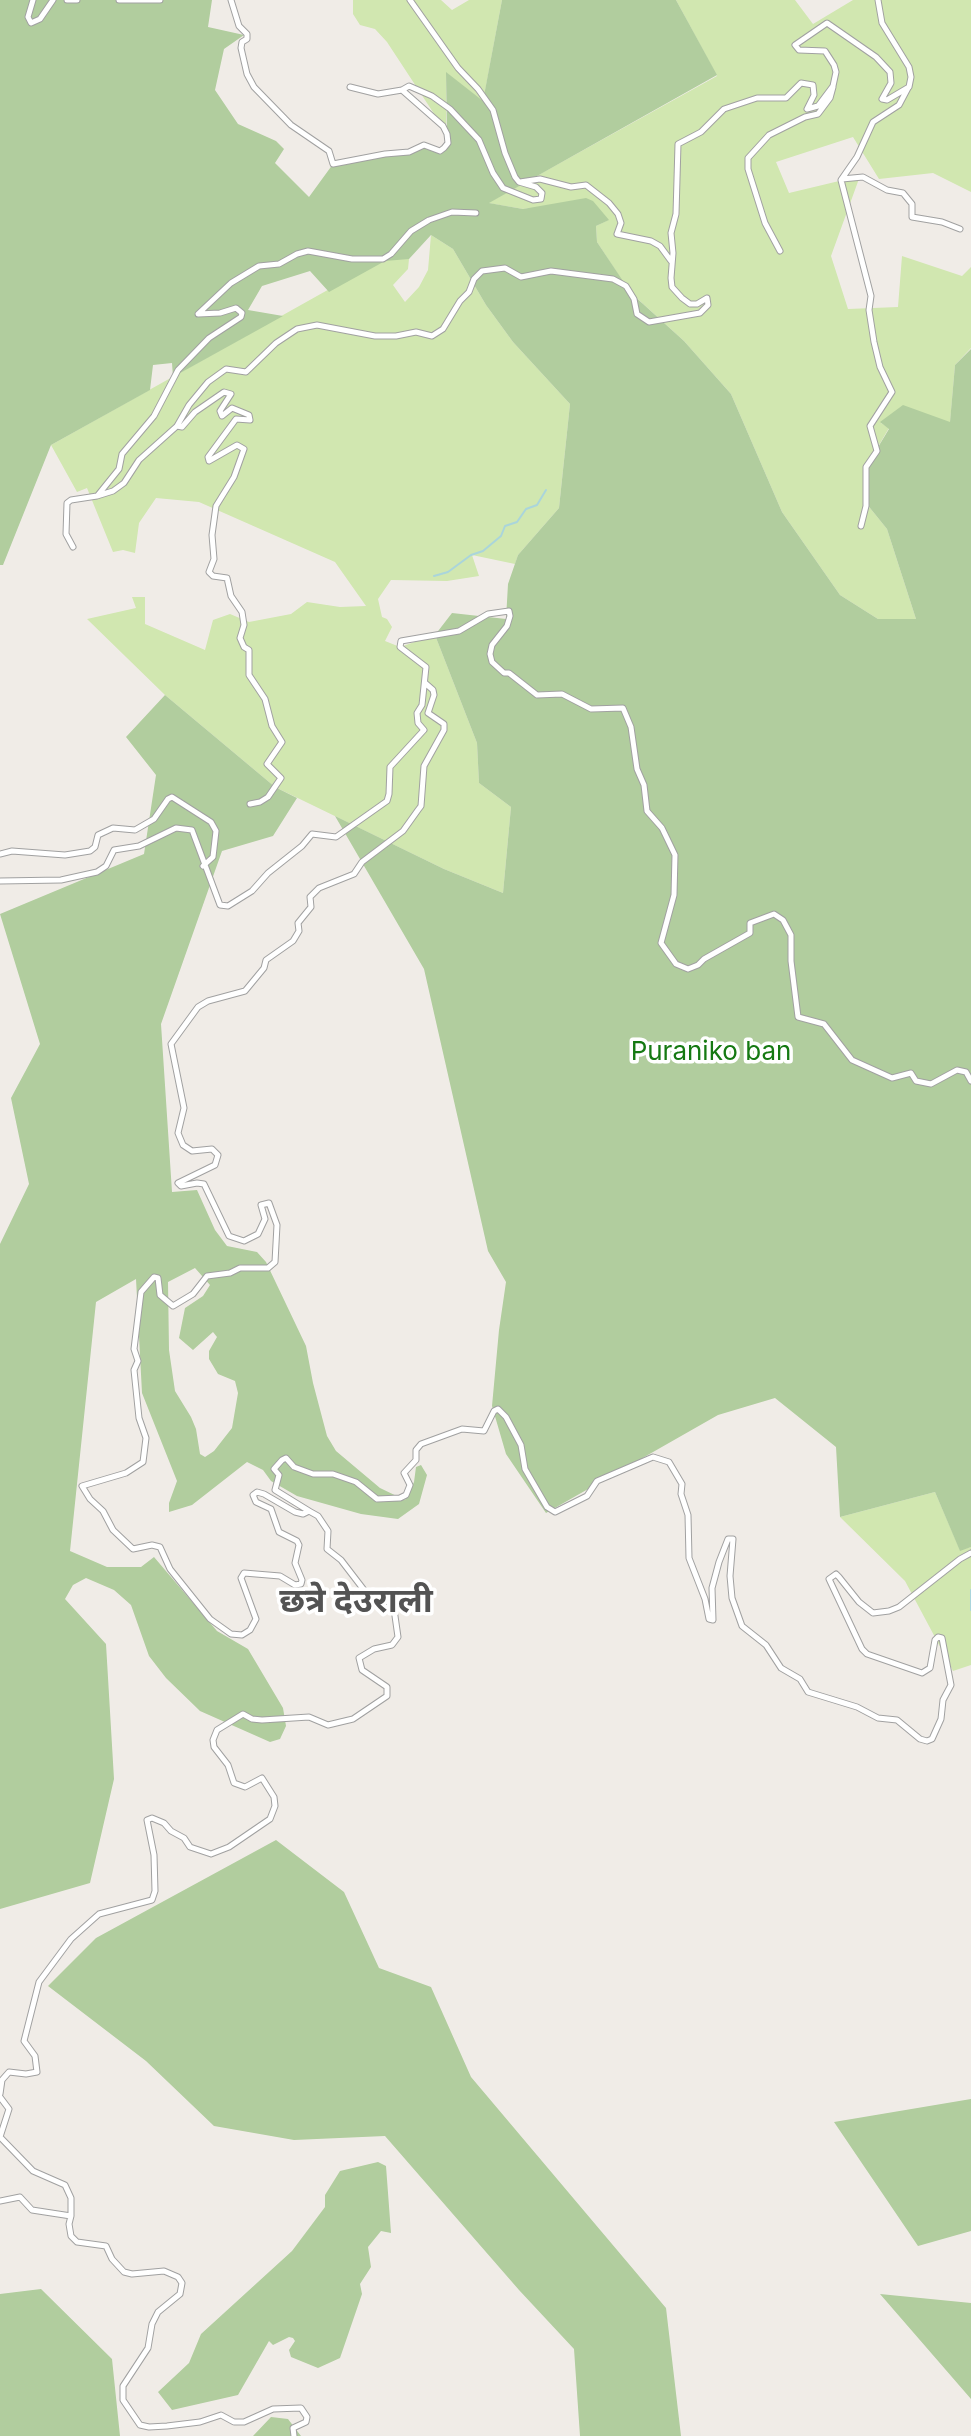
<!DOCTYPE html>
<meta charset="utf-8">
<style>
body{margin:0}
canvas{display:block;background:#f0ece7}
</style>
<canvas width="971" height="2436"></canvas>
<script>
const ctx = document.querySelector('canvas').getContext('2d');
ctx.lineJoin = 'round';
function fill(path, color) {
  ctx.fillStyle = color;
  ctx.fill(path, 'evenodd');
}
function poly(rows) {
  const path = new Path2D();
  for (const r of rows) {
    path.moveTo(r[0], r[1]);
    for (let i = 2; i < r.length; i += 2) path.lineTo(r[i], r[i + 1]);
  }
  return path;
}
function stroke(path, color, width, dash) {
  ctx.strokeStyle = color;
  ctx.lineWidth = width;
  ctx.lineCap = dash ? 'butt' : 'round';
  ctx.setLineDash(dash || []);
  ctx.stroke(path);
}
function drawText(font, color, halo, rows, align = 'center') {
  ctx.font = font + ' Inter,"Noto Sans Devanagari",sans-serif';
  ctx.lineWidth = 7;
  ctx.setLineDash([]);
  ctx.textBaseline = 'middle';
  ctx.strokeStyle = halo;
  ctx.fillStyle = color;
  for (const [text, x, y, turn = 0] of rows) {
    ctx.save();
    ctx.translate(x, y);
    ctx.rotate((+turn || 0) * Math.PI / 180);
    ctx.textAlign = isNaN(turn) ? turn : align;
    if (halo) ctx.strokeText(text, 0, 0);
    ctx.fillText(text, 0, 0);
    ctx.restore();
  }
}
const grass = poly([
 [353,0,441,0,452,10,469,0,502,0,483,102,446,73,446,132,387,42,375,29,360,25,353,14],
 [676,0,795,0,813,24,853,0,971,0,971,192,933,173,879,179,853,137,776,162,789,193,860,176,831,256,848,309,898,307,902,256,962,276,971,267,971,348,955,365,950,423,881,423,889,428,866,467,866,503,887,529,916,619,878,619,840,595,782,512,731,394,684,341,629,291,597,242,596,226,608,220,542,207,523,209,488,203,717,76],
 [431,235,453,249,486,305,513,342,570,404,559,508,518,555,515,564,472,555,479,576,447,581,391,580,378,599,382,617,387,619,392,627,385,641,400,647,435,635,477,743,479,783,511,807,503,893,444,869,275,787,165,695,87,619,136,608,132,597,145,597,145,624,205,650,213,620,230,614,249,622,291,614,307,602,340,607,366,606,335,562,199,502,156,498,139,523,135,553,123,550,113,552,87,488,77,492,51,445,383,259,409,259,408,269,393,285,405,302,419,287,428,270],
 [935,1492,960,1550,971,1547,971,1665,953,1671,905,1581,840,1517]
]);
const forest = poly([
 [0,0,212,0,208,27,244,35,224,49,215,90,238,124,276,141,284,149,275,163,309,197,333,164,409,152,424,145,440,151,447,143,446,72,483,101,502,0,676,0,717,75,489,203,523,209,586,198,593,201,609,220,596,226,597,242,631,293,684,341,731,394,782,512,840,595,878,619,916,619,887,529,866,503,866,467,889,429,880,422,903,405,950,422,955,365,971,349,971,1547,960,1551,935,1492,840,1517,836,1447,775,1398,718,1415,546,1513,506,1454,492,1406,499,1330,506,1282,488,1251,424,969,335,816,444,869,503,893,511,807,479,783,477,743,435,635,452,613,506,619,508,584,518,555,559,508,570,404,513,342,486,305,453,249,431,235,409,259,385,261,329,292,310,271,262,286,248,310,283,316,173,377,172,363,153,365,150,390,51,445,3,565,0,565],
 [165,695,275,787,297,798,273,836,222,851,161,1024,172,1192,197,1190,215,1230,227,1246,257,1252,266,1262,306,1346,313,1383,327,1436,336,1451,380,1488,405,1500,414,1482,416,1467,421,1465,427,1475,419,1504,398,1519,361,1514,297,1496,271,1481,263,1470,247,1462,192,1505,169,1512,169,1503,177,1481,142,1393,136,1279,96,1302,70,1551,107,1567,141,1567,154,1557,217,1631,248,1649,283,1708,286,1726,280,1739,270,1742,200,1711,166,1678,149,1656,131,1605,114,1590,86,1578,73,1585,65,1599,106,1644,114,1779,90,1883,0,1909,0,1244,29,1184,11,1098,40,1044,0,914,144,854,156,775,126,737],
 [195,1268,210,1285,203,1296,185,1308,179,1338,193,1350,213,1332,217,1337,209,1351,209,1359,218,1374,235,1381,238,1393,232,1428,214,1451,205,1457,200,1454,196,1429,191,1417,175,1391,169,1350,168,1282],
 [276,1840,344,1892,379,1968,431,1987,471,2077,666,2308,681,2436,580,2436,574,2349,519,2290,385,2136,294,2140,214,2126,146,2061,48,1986,96,1938],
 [971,2099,971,2231,918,2246,834,2122],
 [378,2162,386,2166,391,2233,381,2231,368,2247,371,2267,360,2284,362,2294,340,2358,318,2368,291,2357,289,2350,295,2341,293,2338,289,2337,273,2345,269,2341,238,2395,172,2410,158,2392,189,2363,201,2334,292,2251,325,2207,325,2195,340,2171],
 [41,2289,112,2359,120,2436,0,2436,0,2294],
 [880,2294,971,2303,971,2399],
 [271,2417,288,2419,301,2436,253,2436]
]);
const stream = poly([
 [434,576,448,572,471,555,483,551,501,536,505,526,517,522,526,509,537,505,546,490],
 [971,1590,971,1610]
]);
const minor = poly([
 [33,0,28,17,31,23,40,19,53,0],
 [67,0,77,0],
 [119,0,160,0],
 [231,0,239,26,247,34,247,39,242,42,241,48,247,74,254,87,291,125,329,151,333,164,385,154,409,152,424,145,440,151,444,148,448,143,447,134,443,126,402,90],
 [350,87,378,94,402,90,409,86,432,96,450,109,479,140,493,173,503,188,533,200,541,199,542,193,536,187,519,182,515,177,505,153,493,110,478,89,458,68,410,0],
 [842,179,863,177,887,190,903,193,912,204,912,217,942,222,960,229],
 [520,182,540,179,571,187,586,185,609,203,618,214,621,223,617,234,651,241,660,246,671,261],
 [780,251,765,223,748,169,748,158,769,135,805,117,818,114,830,98,833,87],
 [177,426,182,427,195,412,224,392,231,394,220,411,222,416,232,408,249,415,250,420,236,419,208,457,209,461,237,445,244,449,234,477,216,506,212,535,214,559,209,572,213,576,227,578,231,596,242,612,244,625,240,638,244,647,249,650,249,675,265,699,272,726,282,742,267,764,281,778,268,797,260,802,250,804],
 [98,495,119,469,122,454,154,416,178,370,209,338,241,317,242,313,236,308,220,313,198,314,231,283,259,266,279,264,297,254,308,251,352,259,383,259,391,254,411,231,429,220,452,212,476,213],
 [861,526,866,506,866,467,877,451,870,426,892,392,880,367,874,342,869,310,871,296,841,180,857,157,873,122,899,105,908,88],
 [73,547,66,534,67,503,71,500,97,496,113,491,124,483,139,460,177,426,189,405,208,382,226,369,246,372,276,343,297,329,317,325,375,336,396,336,416,332,432,336,443,329,460,301,469,292,474,279,482,271,505,268,521,277,551,271,613,279,626,286,634,299,637,314,649,322,700,313,708,305,707,298,697,304,690,304,682,298,672,287,671,278,673,253,671,233,676,214,678,144,701,132,724,109,757,98,786,98,801,83,813,85,814,95,807,109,818,106,833,86,836,72,834,65,825,51,799,50,795,45,827,23,876,57,890,72,891,83,882,99,887,100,909,87,911,77,909,67,882,23,878,0],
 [0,854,12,851,65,855,90,851,95,847,98,835,113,828,135,830,154,819,168,799,172,797,211,822,216,831,213,857,203,866],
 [0,881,61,880,97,872,106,866,114,850,139,846,176,828,192,830,220,905,228,906,252,891,268,873,302,846,312,834,336,837,387,801,389,794,390,767,424,730,418,723,417,713,422,705,426,667,400,647,401,641,459,631,488,614,509,611,510,616,507,626,492,645,490,654,492,662,504,673,509,673,537,695,562,694,591,709,623,708,631,727,637,769,644,785,647,811,662,828,675,855,674,895,661,943,676,964,688,969,698,965,704,959,750,933,750,923,774,914,783,920,791,935,791,961,798,1017,824,1024,852,1060,892,1078,911,1073,916,1081,931,1084,957,1070,966,1072,971,1081],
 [309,1511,275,1490,279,1475,274,1469,282,1460,286,1458,294,1467,313,1474,333,1474,356,1482,377,1499,400,1498,406,1495,410,1485,404,1473,416,1460,416,1450,421,1444,462,1429,484,1431,494,1411,498,1409,506,1417,521,1445,525,1469,547,1507,555,1512,587,1496,597,1481,653,1457,669,1462,682,1484,681,1494,688,1515,689,1558,705,1599,709,1619,713,1620,712,1588,719,1562,728,1539,733,1539,730,1576,732,1598,742,1626,766,1645,781,1668,800,1679,808,1692,857,1707,878,1718,897,1720,920,1739,927,1741,932,1739,941,1719,943,1700,951,1685,942,1638,938,1637,935,1640,930,1668,922,1673,867,1654,862,1649,829,1579,836,1574,839,1577,859,1602,873,1613,889,1611,899,1607,960,1559,971,1553],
 [0,2094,2,2080,9,2072,26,2074,37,2072,35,2056,24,2041,39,1982,71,1939,99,1914,152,1900,155,1891,154,1855,147,1820,152,1818,164,1823,171,1831,184,1838,190,1847,211,1854,229,1847,270,1819,275,1806,274,1797,262,1778,245,1787,234,1783,228,1765,214,1747,213,1740,217,1730,243,1714,252,1719,262,1720,309,1717,328,1725,353,1719,387,1696,387,1687,362,1670,359,1658,374,1649,392,1645,398,1637,394,1609,378,1606,374,1603,341,1560,327,1549,328,1531,318,1516,309,1511,303,1514,295,1512,264,1494,257,1492,253,1495,256,1502,271,1509,279,1532,297,1541,299,1545,295,1563,302,1580,301,1584,295,1585,280,1576,244,1573,241,1578,256,1619,250,1630,242,1635,231,1634,210,1619,170,1569,160,1547,152,1545,133,1549,113,1530,103,1511,90,1499,82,1486,126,1473,143,1462,146,1438,139,1418,134,1370,138,1361,134,1349,141,1292,154,1277,158,1278,160,1295,173,1306,193,1294,207,1276,230,1273,240,1268,268,1268,275,1262,277,1225,269,1203,261,1205,265,1219,258,1234,244,1241,229,1236,204,1184,197,1183,181,1186,178,1183,215,1165,218,1155,212,1149,192,1151,183,1145,178,1133,184,1108,171,1044,198,1007,208,1001,245,991,264,968,266,960,293,941,299,931,298,923,311,907,310,897,319,888,354,874,362,862,403,831,418,810,421,806,424,766,444,730,444,724,428,713,434,695,433,690,425,683],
 [0,2097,9,2109,0,2137,33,2171,65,2185,71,2198,71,2216,32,2210,20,2197,0,2201],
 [71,2216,69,2224,71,2236,77,2242,106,2246,112,2259,124,2272,132,2274,164,2271,178,2277,182,2283,180,2294,158,2312,152,2324,148,2348,123,2386,123,2400,140,2425,149,2427,167,2426,200,2422,221,2415,234,2422,244,2422,273,2409,301,2408,307,2417,306,2422,293,2428,294,2436]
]);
const parkNames = [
 ["Puraniko ban",711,1052]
];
const districtNames = [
 ["छत्रे देउराली",356,1602]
];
fill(grass, '#d1e7b0');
fill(forest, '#b1cd9e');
stroke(stream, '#aad5db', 2);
stroke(minor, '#a1a1a1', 7);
stroke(minor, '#fff', 5);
drawText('26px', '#157912', '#fff', parkNames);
drawText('bold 34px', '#535353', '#fff', districtNames);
</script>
